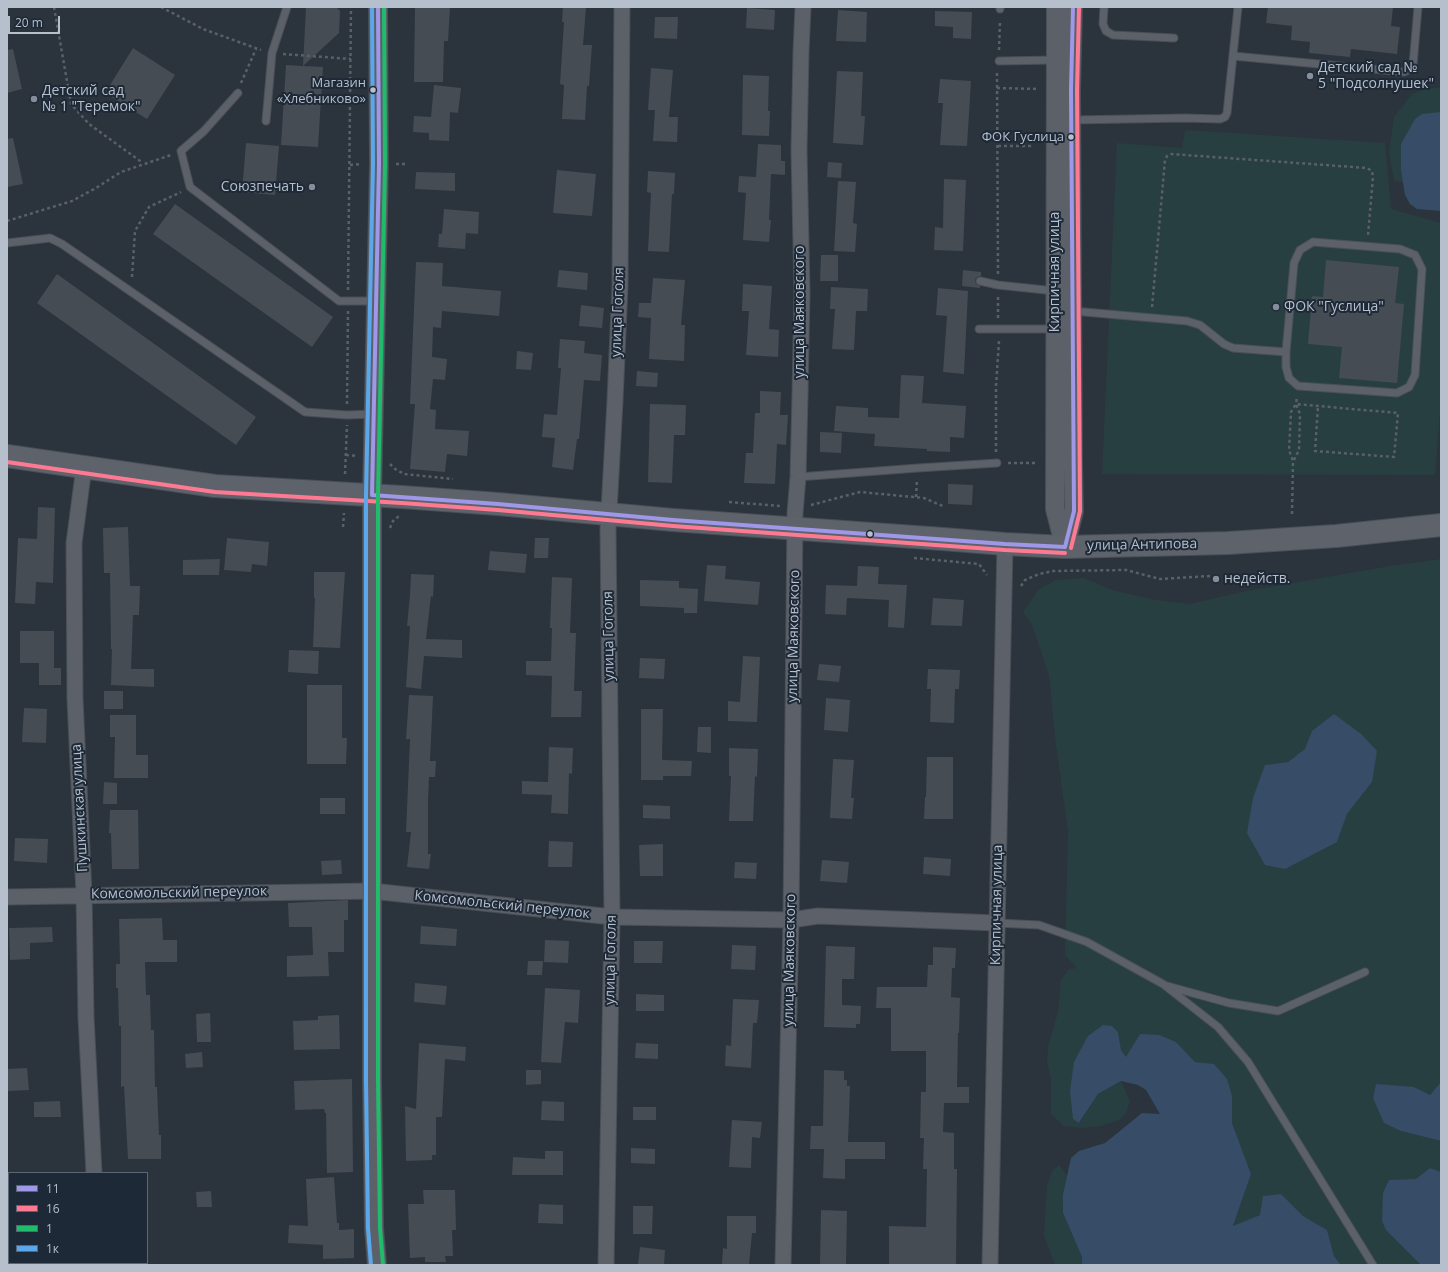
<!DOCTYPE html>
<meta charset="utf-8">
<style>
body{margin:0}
#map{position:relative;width:1448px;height:1272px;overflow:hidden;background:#2b333c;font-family:"Open Sans",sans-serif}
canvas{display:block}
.frame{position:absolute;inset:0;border:8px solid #b6bfcc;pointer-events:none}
.legend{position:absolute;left:8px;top:1172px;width:140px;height:92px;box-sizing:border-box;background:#1e2937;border:1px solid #5b6573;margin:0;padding:5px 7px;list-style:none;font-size:12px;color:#b6bfcc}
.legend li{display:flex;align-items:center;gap:8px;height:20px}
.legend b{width:20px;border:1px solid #5b6573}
.scale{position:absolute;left:8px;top:16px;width:52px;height:18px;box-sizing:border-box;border:2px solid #b6bfcc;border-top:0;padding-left:5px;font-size:12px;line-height:14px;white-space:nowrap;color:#b6bfcc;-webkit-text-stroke:3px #1e2937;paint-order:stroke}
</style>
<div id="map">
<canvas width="1448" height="1272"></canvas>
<div class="frame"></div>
<ul class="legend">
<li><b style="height:5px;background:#9f97e8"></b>11</li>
<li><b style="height:5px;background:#fe7a93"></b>16</li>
<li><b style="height:5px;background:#20bc6c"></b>1</li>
<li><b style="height:5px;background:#5aa8eb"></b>1к</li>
</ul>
<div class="scale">20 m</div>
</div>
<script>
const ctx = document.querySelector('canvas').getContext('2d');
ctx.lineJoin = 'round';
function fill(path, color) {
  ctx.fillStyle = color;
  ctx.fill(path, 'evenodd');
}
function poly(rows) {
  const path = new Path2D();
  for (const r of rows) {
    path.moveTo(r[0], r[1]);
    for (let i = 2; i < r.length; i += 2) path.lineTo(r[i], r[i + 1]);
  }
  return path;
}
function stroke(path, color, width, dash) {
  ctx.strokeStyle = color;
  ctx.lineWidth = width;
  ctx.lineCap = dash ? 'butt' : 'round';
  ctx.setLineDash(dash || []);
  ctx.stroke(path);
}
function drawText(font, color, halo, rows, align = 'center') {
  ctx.font = font + ' "Open Sans",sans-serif';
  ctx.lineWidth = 4;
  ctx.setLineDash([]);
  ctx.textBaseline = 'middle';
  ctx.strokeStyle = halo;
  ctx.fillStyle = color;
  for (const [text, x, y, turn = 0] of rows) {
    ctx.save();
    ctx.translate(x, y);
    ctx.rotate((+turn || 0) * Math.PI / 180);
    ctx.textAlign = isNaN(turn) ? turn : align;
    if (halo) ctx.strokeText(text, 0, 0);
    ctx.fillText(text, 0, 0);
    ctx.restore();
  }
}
const green = poly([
 [1429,88,1441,88,1441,112,1401,171,1403,183,1394,180,1389,153,1394,117,1412,94],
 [1185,130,1385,143,1391,209,1441,223,1441,400,1435,475,1102,474,1117,143,1182,148],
 [1441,559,1441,1082,1430,1095,1414,1087,1401,1131,1441,1141,1441,1172,1430,1168,1416,1180,1389,1180,1386,1230,1421,1265,1341,1265,1334,1256,1327,1230,1303,1216,1281,1194,1260,1215,1233,1227,1251,1174,1232,1123,1232,1096,1214,1064,1195,1062,1176,1042,1126,1058,1121,1050,1118,1032,1073,1119,1080,1123,1098,1094,1121,1081,1130,1101,1126,1114,1119,1120,1101,1126,1083,1128,1064,1126,1051,1114,1051,1079,1047,1061,1048,1047,1058,1012,1061,980,1069,969,1077,968,1065,955,1068,831,1056,745,1049,675,1032,625,1023,612,1039,589,1056,580,1084,578,1112,590,1156,600,1190,604,1241,592,1390,566],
 [1312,731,1372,782,1347,814,1337,842,1265,765,1288,762,1306,749],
 [1059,1165,1067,1176,1063,1194,1063,1213,1082,1257,1082,1265,1055,1265,1044,1236,1047,1186,1052,1171]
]);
const water = poly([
 [1441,112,1441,211,1417,209,1410,204,1405,195,1401,171,1401,144,1415,119,1422,114],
 [1334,714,1361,734,1377,751,1372,782,1347,814,1337,842,1285,869,1265,865,1247,833,1253,798,1265,765,1288,762,1305,749,1312,731],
 [1103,1025,1112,1026,1118,1032,1121,1050,1126,1057,1140,1034,1159,1035,1176,1042,1195,1062,1214,1064,1227,1079,1232,1096,1232,1123,1251,1174,1233,1226,1260,1215,1263,1196,1281,1194,1303,1216,1327,1230,1334,1256,1341,1265,1082,1265,1082,1257,1063,1213,1063,1194,1071,1158,1079,1151,1105,1143,1142,1113,1160,1114,1146,1090,1138,1085,1121,1081,1098,1094,1079,1123,1073,1119,1070,1091,1074,1062,1088,1036],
 [1441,1082,1441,1141,1401,1131,1384,1123,1373,1098,1376,1084,1414,1087,1430,1095],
 [1430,1168,1441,1172,1441,1265,1421,1265,1386,1230,1382,1221,1383,1193,1389,1180,1416,1179]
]);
const building = poly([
 [306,7,336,7,340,11,339,33,303,66,323,67,318,147,281,145,286,65,303,66],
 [415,7,450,7,448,41,444,41,443,82,414,82],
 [563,7,586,7,583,45,592,45,589,86,587,86,585,120,562,119,564,85,560,84,564,22,562,22],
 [1268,7,1393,7,1391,26,1400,27,1397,54,1351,49,1350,57,1309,53,1310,42,1291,40,1292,26,1266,23],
 [747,8,775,10,774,30,746,28],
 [838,10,867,12,866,42,836,41],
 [935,11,972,12,971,39,953,38,953,27,935,26],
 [655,17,678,17,677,39,654,38],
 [133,48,175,75,147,119,105,93],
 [13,49,22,89,7,93,7,50],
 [651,68,673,70,669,117,678,117,677,142,653,141,655,110,648,110],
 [837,71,863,72,861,116,865,116,863,145,833,143],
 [743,75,769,76,768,111,770,111,769,136,742,135],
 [940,79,971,81,967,146,940,145,943,103,938,103],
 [434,85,461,88,458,113,450,112,449,141,429,140,429,133,413,132,414,116,431,117],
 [13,138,23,184,7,187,7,139],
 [246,143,279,146,275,195,242,192],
 [758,144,781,145,781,161,785,161,785,175,771,174,769,220,771,220,769,242,743,240,746,193,738,192,739,176,756,177],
 [828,162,842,163,841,178,827,177],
 [557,170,596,174,592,216,553,213],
 [648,171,675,173,674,194,672,194,669,252,648,251,651,193,647,192],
 [416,172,455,173,455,191,415,189],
 [944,179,966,180,963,251,934,250,935,227,943,228],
 [838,181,856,182,853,223,857,224,855,252,834,251],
 [175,204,333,317,312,347,153,234],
 [444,209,479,212,478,234,466,233,465,249,438,247,439,234,442,234],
 [821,255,838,255,838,281,820,281],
 [1326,260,1399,267,1395,303,1404,304,1397,383,1339,378,1342,347,1308,344,1312,296,1323,297],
 [416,262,443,263,442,286,501,291,499,316,442,311,441,328,433,327,432,357,447,359,445,380,433,379,430,409,436,410,435,429,469,431,467,456,447,454,445,472,410,469,415,404,410,404],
 [559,270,588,273,587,290,557,287],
 [963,270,981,272,981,276,977,277,975,280,976,284,980,286,980,288,962,286],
 [57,274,256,417,236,445,37,303],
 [653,278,685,280,681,325,685,325,684,361,649,359,651,318,638,317,639,303,651,303],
 [743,284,772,286,769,329,779,330,778,357,746,355,749,311,742,311],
 [831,287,868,289,867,311,856,311,854,350,832,349,835,309,830,309],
 [938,288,968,291,964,374,943,372,947,316,936,315],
 [581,305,604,308,602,328,579,326],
 [560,339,585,341,584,353,602,355,600,381,584,380,579,439,577,439,573,470,552,467,555,438,542,437,544,414,557,415,561,368,558,368],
 [517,351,533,353,531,370,516,369],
 [637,371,658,373,657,387,636,386],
 [901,375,924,376,922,403,966,406,964,438,950,437,950,452,927,451,927,449,874,446,875,434,834,431,836,406,868,408,868,417,899,418],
 [760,391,781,392,780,415,788,415,786,445,777,444,775,484,744,483,746,453,753,453,755,413,760,413],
 [650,404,686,405,685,435,674,435,672,483,648,482],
 [820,432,842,433,841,453,820,452],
 [948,484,973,485,972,505,948,504],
 [38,507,55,508,53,583,36,582,35,604,15,603,18,538,37,539],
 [128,527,130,586,140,586,139,615,133,615,131,669,154,669,154,687,111,685,112,649,111,649,110,573,104,573,103,528],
 [227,538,269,542,267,566,252,564,251,572,224,570],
 [535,538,549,538,548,558,534,558],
 [490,551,527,554,525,573,488,570],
 [220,559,219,575,183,575,183,560],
 [707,565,726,566,725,579,760,582,758,605,704,601],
 [858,566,879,567,878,584,907,585,904,628,888,627,889,600,847,598,846,615,825,614,826,585,857,586],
 [314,572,345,572,340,648,313,647,315,598,314,598],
 [411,574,434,575,433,597,431,596,426,639,462,640,462,658,424,656,421,689,406,687,410,626,407,626,410,595],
 [552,577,572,578,570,633,576,633,574,691,582,691,581,717,551,717,552,676,526,675,526,661,551,661,552,628,550,628],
 [640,580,679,581,679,588,698,589,697,613,684,613,684,608,640,606],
 [933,598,964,600,962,626,931,625],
 [20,631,54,631,54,668,61,668,61,685,39,685,39,663,20,663],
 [289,650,319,651,318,674,288,672],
 [743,656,760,657,757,722,728,721,728,701,740,702],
 [640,658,665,659,664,679,639,678],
 [819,664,841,666,839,682,817,680],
 [928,669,960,670,959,689,955,689,954,723,930,722,931,689,927,689],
 [307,685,342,685,342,738,347,738,346,764,307,764],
 [104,691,123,691,123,709,104,709],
 [409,695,433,696,430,761,436,761,435,777,429,777,428,801,428,854,431,854,429,869,407,867,411,832,406,832,410,739,406,739],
 [826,698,850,700,848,732,824,730],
 [24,708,47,709,46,743,22,742],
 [641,709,663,709,662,759,663,760,692,761,691,776,663,776,663,780,641,780],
 [110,715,136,715,136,755,148,755,148,778,114,778,115,737,110,737],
 [698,727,711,727,711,753,697,752],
 [549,747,573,748,572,774,569,773,568,814,551,813,552,795,522,794,522,781,548,782],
 [729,748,758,749,757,777,755,776,753,821,729,821,731,776,729,776],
 [927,757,953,757,953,819,924,819,925,797,926,797],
 [833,759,854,760,851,798,854,798,852,819,830,818],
 [104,782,117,783,117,804,103,804],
 [320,798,345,798,345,814,320,814],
 [643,805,670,806,670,819,643,818],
 [110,810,138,810,139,869,112,869,111,833,109,833],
 [15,838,48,839,47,863,14,861],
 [549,841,573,842,572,867,548,867],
 [663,844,663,876,640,876,639,845],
 [924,857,951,859,950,876,923,874],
 [341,860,342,874,322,875,321,861],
 [822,860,849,862,847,883,820,881],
 [735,862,757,863,756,879,734,878],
 [348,900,348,920,344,920,344,952,328,952,329,976,287,977,287,956,313,955,312,927,289,927,288,903],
 [162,918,163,940,177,940,177,962,145,962,146,995,150,995,151,1030,154,1030,155,1087,157,1087,159,1135,161,1135,161,1159,128,1159,124,1086,121,1087,121,1026,119,1026,118,988,116,988,116,964,120,964,119,919],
 [421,926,457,929,456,946,420,944],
 [52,927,53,942,30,943,30,959,10,960,9,928],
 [545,940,569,941,568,963,544,962],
 [634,941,663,941,662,963,634,963],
 [732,945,756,946,755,970,731,969],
 [826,946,855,947,854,979,842,979,842,1005,861,1006,860,1024,856,1024,856,1028,824,1027],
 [933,947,956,948,955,968,952,968,951,997,960,998,959,1033,958,1033,957,1087,969,1087,969,1103,944,1103,943,1132,954,1133,954,1169,957,1169,956,1265,889,1265,889,1226,926,1227,927,1169,923,1169,924,1138,920,1138,921,1092,926,1092,926,1051,891,1051,891,1008,876,1008,877,987,927,987,928,965,933,965],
 [528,961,543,961,542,975,527,975],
 [415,983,447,986,445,1005,414,1002],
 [545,988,580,990,578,1023,565,1022,561,1063,541,1062],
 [636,994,664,995,664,1011,636,1011],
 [733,999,759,1000,757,1023,753,1023,751,1068,725,1066,726,1045,731,1046],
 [210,1013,211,1042,197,1042,196,1014],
 [339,1015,340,1049,294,1050,293,1021,318,1020,318,1016],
 [419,1043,466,1047,465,1061,445,1059,442,1117,436,1117,436,1155,432,1155,432,1160,406,1161,405,1106,416,1109],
 [636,1043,658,1044,658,1059,635,1058],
 [202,1052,203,1067,186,1068,185,1054],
 [27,1068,29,1090,7,1091,7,1069],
 [526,1070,541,1070,541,1084,526,1085],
 [824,1070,844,1071,844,1080,847,1080,847,1086,850,1086,848,1142,885,1142,885,1159,845,1159,845,1179,823,1178,824,1149,810,1149,811,1126,823,1126],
 [352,1079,353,1172,327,1173,326,1113,325,1113,324,1109,295,1110,294,1081],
 [60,1101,61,1117,34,1117,34,1102],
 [542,1101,564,1102,564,1121,541,1120],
 [633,1107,656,1107,656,1120,633,1120],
 [732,1120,762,1122,760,1138,752,1137,751,1168,729,1167],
 [631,1148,655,1149,655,1164,631,1163],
 [545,1151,563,1151,563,1175,512,1175,513,1157,545,1159],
 [334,1177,337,1223,339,1223,339,1230,354,1229,354,1258,323,1259,323,1245,288,1243,289,1225,308,1226,306,1179],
 [423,1190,455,1190,456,1230,452,1230,453,1256,445,1256,446,1262,425,1262,425,1257,410,1258,408,1204,424,1204],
 [211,1191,212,1207,197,1207,196,1192],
 [539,1204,563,1205,563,1224,538,1223],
 [633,1206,653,1206,652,1234,633,1234],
 [821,1210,847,1211,846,1265,820,1265],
 [727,1216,756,1216,756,1233,752,1233,749,1265,722,1264,723,1248,727,1249],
 [640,1247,665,1250,664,1265,638,1265]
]);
const path = poly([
 [54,7,71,104,89,124,143,163],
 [161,7,203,29,261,50],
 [999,50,1000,21],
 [283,54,351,59],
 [997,73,998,274],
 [241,83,256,49],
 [997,88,1039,89],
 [998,146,1030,146,1031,137],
 [396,164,407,164],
 [350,165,361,164],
 [7,221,72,201,96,188,121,172,171,155],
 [132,277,135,231,149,207,181,192],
 [348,290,351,7],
 [998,297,998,318],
 [1152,307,1165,160,1167,156,1171,154,1367,168,1372,171,1373,177,1368,235],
 [347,404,348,311],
 [996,452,996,386,999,341],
 [346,455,357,456],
 [1294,460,1299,450,1300,414,1296,404,1297,397],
 [1008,463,1037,463],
 [390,464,395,469,404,474,453,479],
 [345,474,347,425],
 [916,497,917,480],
 [729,502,780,506],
 [811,505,860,492,924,498,945,507],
 [1292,514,1293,461,1289,450,1291,412,1296,404,1318,406,1398,413,1394,457,1315,451,1318,406],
 [343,527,344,513],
 [390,528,393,521,399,516],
 [914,558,979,564,987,575],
 [1021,586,1025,580,1039,574,1053,571,1126,570,1160,579,1210,576]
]);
const service = poly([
 [1000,7,1000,9],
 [1104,7,1103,24,1106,31,1113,35,1174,38],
 [1233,56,1404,72,1410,69,1413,65,1418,7],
 [999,61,1055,60],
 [238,93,204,131,181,151,190,187,339,301,375,301],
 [1072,120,1185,118,1220,119,1225,117,1227,113,1238,7],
 [266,121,272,53,287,7],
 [1313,242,1400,249,1415,255,1422,269,1415,375,1409,387,1397,393,1298,386,1289,378,1286,367,1286,352,1294,263,1300,250,1313,242],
 [7,243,50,238,62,244,305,412,347,415,374,414],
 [980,281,998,285,1055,291],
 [1073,311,1187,321,1200,325,1224,344,1233,348,1286,352],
 [979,329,1055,329],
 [798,477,918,468,997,463],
 [997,923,1039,925,1087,942,1163,984,1218,1027,1248,1062,1373,1265],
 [1167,986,1229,1003,1278,1011,1365,972]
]);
const minor = poly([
 [84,467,74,543,75,699,84,894,86,1017,94,1173],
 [7,897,372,891,612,917,791,920,818,916,997,923],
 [99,1263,99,1265],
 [606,1265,612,917,608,529,615,401,620,285,622,7],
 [783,1265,791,920,795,513,798,477,800,395,802,292,799,150,801,52,803,7],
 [990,1265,1005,544]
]);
const tertiary = poly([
 [1056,7,1055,509,1064,544],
 [1065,547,1074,511,1073,463,1071,90,1073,7],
 [377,1265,374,1228,372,1080,372,495,379,164,378,7]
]);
const primary = poly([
 [7,456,215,486,402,497,498,504,673,520,943,539,1005,544,1065,547,1228,543,1336,536,1441,525]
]);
const bus1 = poly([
 [378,7,379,164,372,495,498,504,673,520,1005,544,1065,547],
 [1065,547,1074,511,1071,90,1073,7]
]);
const bus2 = poly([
 [7,462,215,492,402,503,498,510,673,526,1005,550,1065,553],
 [1071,548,1080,511,1077,90,1079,7]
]);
const bus3 = poly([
 [383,1265,380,1228,378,1080,378,495,385,164,384,7]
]);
const bus4 = poly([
 [371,1265,368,1228,366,1080,366,495,373,164,372,7]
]);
const markers = [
 [1310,76,4,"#858e9a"],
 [373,90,3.5,"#b6bfcc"],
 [34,99,4,"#858e9a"],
 [1071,137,3.5,"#b6bfcc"],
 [312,187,4,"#858e9a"],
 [1276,307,4,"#858e9a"],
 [870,534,3.5,"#b6bfcc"],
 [1216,579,4,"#858e9a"]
];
const busNames = [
 ["Магазин",366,83],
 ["«Хлебниково»",366,99],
 ["ФОК Гуслица",1064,137]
];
const poiNames = [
 ["Детский сад №",1318,68],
 ["5 \"Подсолнушек\"",1318,84],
 ["Детский сад",42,91],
 ["№ 1 \"Теремок\"",42,107],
 ["Союзпечать",304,187,"right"],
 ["ФОК \"Гуслица\"",1284,307],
 ["недейств.",1224,579]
];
const streetNames = [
 ["Кирпичная улица",1055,272,-90],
 ["улица Гоголя",618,312,-88],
 ["улица Маяковского",800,312,-90],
 ["улица Антипова",1142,545,-1],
 ["улица Гоголя",609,636,-91],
 ["улица Маяковского",794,636,-89],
 ["Пушкинская улица",80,808,-93],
 ["Комсомольский переулок",179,893,-1],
 ["Комсомольский переулок",502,905,6],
 ["Кирпичная улица",997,905,-89],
 ["улица Гоголя",611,960,-89],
 ["улица Маяковского",790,960,-89]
];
fill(green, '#283f42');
fill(water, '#374c66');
fill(building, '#454c54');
stroke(service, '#4a4f56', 9);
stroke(minor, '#4a4f56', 17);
stroke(tertiary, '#4a4f56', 20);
stroke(primary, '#494f58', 24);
stroke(path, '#596066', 2.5, [3, 3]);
stroke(service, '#5c6169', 7);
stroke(minor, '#5c6169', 15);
stroke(tertiary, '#5c6169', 18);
stroke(primary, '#5e636b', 22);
stroke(bus1, '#9f97e8', 4);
stroke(bus2, '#fe7a93', 4);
stroke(bus3, '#20bc6c', 4);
stroke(bus4, '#5aa8eb', 4);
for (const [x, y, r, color] of markers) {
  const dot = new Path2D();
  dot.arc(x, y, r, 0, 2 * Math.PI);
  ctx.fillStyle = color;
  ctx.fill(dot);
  stroke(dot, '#1e2937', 1.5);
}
drawText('13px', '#b6bfcc', '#1e2937', busNames, 'right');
drawText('14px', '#b6bfcc', '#1e2937', poiNames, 'left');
drawText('14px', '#b6bfcc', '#1e2937', streetNames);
</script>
